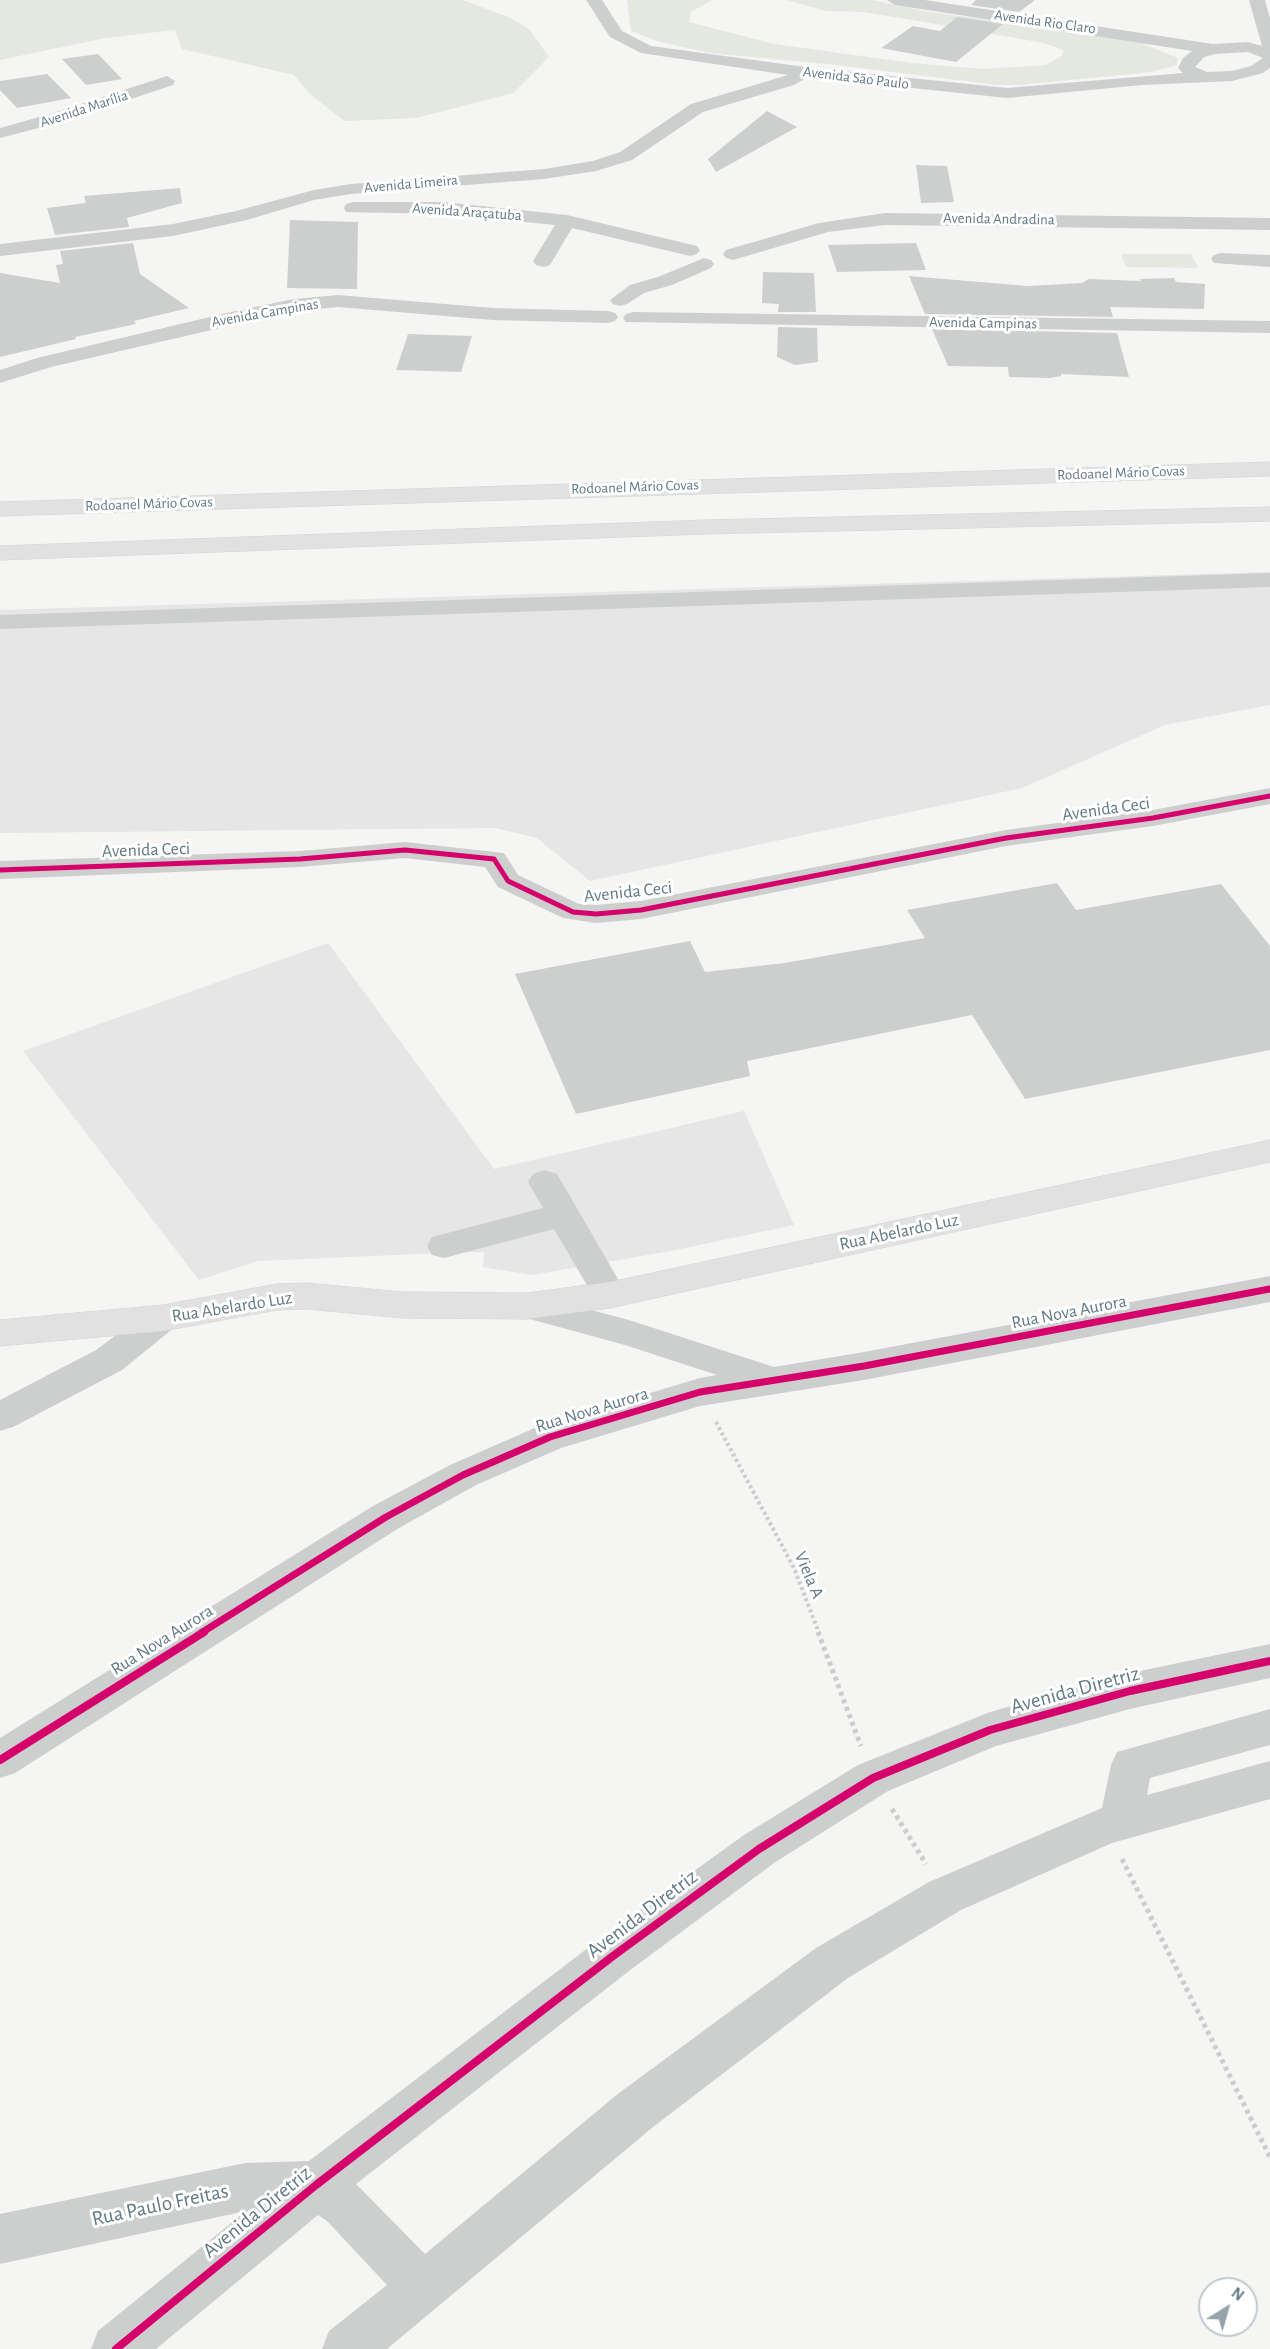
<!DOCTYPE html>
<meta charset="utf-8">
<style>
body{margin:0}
#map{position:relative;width:1270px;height:2349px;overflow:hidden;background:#f5f5f3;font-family:"Alegreya Sans",sans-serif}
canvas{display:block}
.north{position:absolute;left:1198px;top:2277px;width:60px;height:60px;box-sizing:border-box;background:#fff;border:2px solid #c0c9cf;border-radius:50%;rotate:37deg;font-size:16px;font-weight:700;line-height:24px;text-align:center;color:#627986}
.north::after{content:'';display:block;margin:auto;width:21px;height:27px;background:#95a4ac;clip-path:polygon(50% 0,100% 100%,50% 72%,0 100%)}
</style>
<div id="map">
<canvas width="1270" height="2349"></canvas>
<div class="north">N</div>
</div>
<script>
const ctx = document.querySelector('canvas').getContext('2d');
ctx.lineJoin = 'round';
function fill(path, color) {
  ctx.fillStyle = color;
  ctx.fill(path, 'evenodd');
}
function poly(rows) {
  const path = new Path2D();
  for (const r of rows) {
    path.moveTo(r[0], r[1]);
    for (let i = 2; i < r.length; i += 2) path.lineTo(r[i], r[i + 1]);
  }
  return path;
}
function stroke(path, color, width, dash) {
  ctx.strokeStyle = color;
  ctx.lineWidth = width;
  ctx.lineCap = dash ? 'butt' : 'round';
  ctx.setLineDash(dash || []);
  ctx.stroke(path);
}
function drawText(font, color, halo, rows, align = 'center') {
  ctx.font = font + ' "Alegreya Sans",sans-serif';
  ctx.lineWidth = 6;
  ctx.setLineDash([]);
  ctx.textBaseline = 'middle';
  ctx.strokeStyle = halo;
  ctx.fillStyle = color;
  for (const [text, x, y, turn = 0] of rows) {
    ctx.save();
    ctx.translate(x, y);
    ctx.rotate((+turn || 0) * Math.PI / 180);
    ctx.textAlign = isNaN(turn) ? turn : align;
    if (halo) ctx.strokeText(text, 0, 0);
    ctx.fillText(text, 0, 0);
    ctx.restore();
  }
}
const built = poly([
 [1270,572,1270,705,1165,725,1022,788,590,881,537,838,495,828,0,833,0,610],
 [328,943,494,1169,744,1111,794,1225,671,1251,532,1275,483,1267,484,1252,464,1252,258,1261,199,1280,23,1051]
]);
const green = poly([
 [0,0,463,0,508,17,529,29,549,57,513,93,416,118,344,121,310,94,294,75,182,49,175,30,106,38,0,60],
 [627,0,712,0,691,12,689,22,774,44,912,63,983,69,1046,65,1062,56,1063,50,1044,43,918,21,862,12,826,11,787,0,873,0,929,12,1128,38,1178,58,1177,65,1151,72,1020,85,997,85,837,65,710,53,660,42,631,31],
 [1121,254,1191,254,1198,268,1126,267]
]);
const building = poly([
 [976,0,1035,0,1019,12,971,5],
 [957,17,1003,24,956,62,881,48,913,26,940,31],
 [98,54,122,79,86,85,62,59],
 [47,74,71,98,17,108,0,90,0,81],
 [767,111,797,127,716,172,708,159],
 [916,165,947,166,954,202,921,203],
 [180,188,182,203,127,218,129,227,55,235,47,208,86,203,84,196],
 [290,220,358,222,357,289,287,288],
 [133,243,140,274,189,308,134,321,136,324,75,337,76,339,0,357,0,273,60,283,56,265,63,264,60,251],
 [916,243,926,270,837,272,828,245],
 [763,272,814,273,816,312,778,312,779,304,762,303],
 [909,276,1027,286,1082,283,1089,279,1141,281,1140,279,1174,278,1176,282,1205,284,1204,309,1110,307,1113,317,925,314],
 [778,327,817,328,818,362,795,365,777,357],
 [932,329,1117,333,1129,377,1061,374,1061,376,1050,378,1009,377,1008,367,948,366],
 [408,334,472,336,461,372,396,370],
 [1057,883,1076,910,1221,884,1270,946,1270,1050,1025,1099,972,1015,747,1061,750,1076,576,1114,515,974,690,941,705,972,785,963,925,938,907,910]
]);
const pathFar1 = poly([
 [716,1422,794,1568,819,1633]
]);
const path = poly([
 [818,1632,861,1746],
 [892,1809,926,1864],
 [1122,1859,1270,2157]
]);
const minor = poly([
 [586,0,602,0,622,31,651,46,805,67,1007,88,1183,73,1178,68,1183,58,1192,51,895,5,887,0,925,0,1213,44,1248,42,1262,46,1249,0,1265,0,1270,19,1270,68,1263,73,1232,81,1142,85,1007,98,808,77,794,85,703,112,632,160,596,171,544,179,351,194,314,200,247,220,173,236,0,256,0,244,173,224,236,211,314,190,351,184,544,169,593,161,620,152,691,104,788,75,641,53,610,37,586,0],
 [1248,52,1263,58,1251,66,1232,71,1207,72,1195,67,1204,57,1215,54,1248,52],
 [167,76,175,81,173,85,62,122,0,138,0,128,50,114,167,76],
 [353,202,443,202,567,215,697,246,700,250,697,254,690,256,572,228,550,265,543,267,536,265,533,261,555,225,443,214,346,212,344,208,346,204,353,202],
 [885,213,1270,218,1270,230,885,225,828,232,733,260,726,258,723,254,726,250,819,223,885,213],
 [1221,253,1270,255,1270,267,1214,263,1211,259,1214,255,1221,253],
 [704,258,711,260,714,264,711,268,672,285,644,293,627,304,620,306,613,304,610,300,630,285,658,277,704,258],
 [338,295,493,308,608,311,615,313,618,317,615,321,608,323,493,320,338,307,294,311,51,367,0,383,0,370,37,358,231,312,294,299,338,295],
 [633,312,1270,321,1270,333,626,322,623,318,626,314,633,312],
 [1270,573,1270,587,0,629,0,615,1270,573],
 [1270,788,1270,804,1153,826,1006,846,641,919,596,923,563,918,498,887,485,867,405,858,300,867,0,879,0,861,300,851,405,842,504,853,518,875,579,904,596,905,641,901,1006,830,1153,810,1270,788],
 [545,1170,557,1174,622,1286,627,1295,622,1304,610,1308,598,1304,554,1229,444,1258,432,1255,427,1246,432,1237,543,1208,528,1182,533,1174,545,1170],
 [1270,1276,1270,1302,864,1380,700,1406,561,1448,476,1485,399,1528,15,1773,0,1778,0,1738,373,1506,450,1465,537,1427,700,1378,717,1375,625,1345,515,1315,510,1306,515,1297,527,1293,629,1320,774,1367,864,1352,1270,1276],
 [163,1305,175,1309,181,1318,175,1327,122,1370,13,1427,0,1431,0,1400,96,1350,151,1309,163,1305],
 [1270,1644,1270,1678,1130,1709,996,1746,888,1791,774,1863,629,1971,356,2184,425,2254,619,2093,816,1948,929,1882,1102,1808,1111,1765,1117,1752,1270,1709,1270,1745,1150,1778,1147,1795,1270,1761,1270,1799,1112,1843,961,1910,848,1978,653,2127,387,2349,322,2349,329,2331,387,2285,327,2221,318,2215,156,2349,91,2349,98,2331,246,2211,0,2264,0,2214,245,2163,309,2161,597,1941,744,1835,858,1765,990,1712,1130,1673,1270,1644]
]);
const major = poly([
 [1270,1140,1270,1162,610,1308,527,1319,403,1318,306,1309,277,1310,163,1331,0,1346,0,1320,163,1305,277,1284,306,1283,403,1292,527,1293,610,1282,1270,1140]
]);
const highway = poly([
 [1270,462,1270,476,0,516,0,502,1270,462],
 [1270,507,1270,521,705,534,0,560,0,546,705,520,1270,507]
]);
const cyclewayFar2 = poly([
 [0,870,300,859,405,850,494,859,508,881,573,912,596,914,641,910,1006,838,1153,818,1270,796]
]);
const cyclewayFar1 = poly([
 [201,1633,386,1517,463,1475,550,1437,700,1392,864,1366,1270,1289]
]);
const cycleway = poly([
 [0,1760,204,1632],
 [116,2349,316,2185,613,1956,759,1849,873,1778,990,1730,1130,1691,1270,1661]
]);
const farStreetnames = [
 ["Avenida Rio Claro",1045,22,8],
 ["Avenida São Paulo",856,78,7],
 ["Avenida Marília",84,109,-18],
 ["Avenida Limeira",411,184,-5],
 ["Avenida Araçatuba",467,212,4],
 ["Avenida Andradina",999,219,1],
 ["Avenida Campinas",265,313,-10],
 ["Avenida Campinas",983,323,1],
 ["Rodoanel Mário Covas",1121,473,-2],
 ["Rodoanel Mário Covas",635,487,-2],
 ["Rodoanel Mário Covas",149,504,-2]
];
const streetNames = [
 ["Avenida Ceci",1106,809,-8],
 ["Avenida Ceci",146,850,-2],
 ["Avenida Ceci",628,892,-6],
 ["Rua Abelardo Luz",899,1232,-12],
 ["Rua Abelardo Luz",232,1307,-9],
 ["Rua Nova Aurora",1069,1312,-11],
 ["Rua Nova Aurora",592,1410,-17],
 ["Viela A",809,1575,67],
 ["Rua Nova Aurora",162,1640,-32]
];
const nearStreetnames = [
 ["Avenida Diretriz",1075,1690,-15],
 ["Avenida Diretriz",642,1914,-37],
 ["Rua Paulo Freitas",160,2205,-12],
 ["Avenida Diretriz",257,2212,-39]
];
fill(built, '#e5e6e5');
fill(green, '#e5e8e1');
fill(building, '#cdcfcf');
stroke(major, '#d2d3d2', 1);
stroke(highway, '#d2d3d3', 1);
stroke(pathFar1, '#cacccd', 4, [3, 3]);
stroke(path, '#cacccd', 5, [4, 4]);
fill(minor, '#cdcece');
fill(major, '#e1e1e1');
fill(highway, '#e1e1e1');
stroke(cyclewayFar2, '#d6006c', 5);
stroke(cyclewayFar1, '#d6006c', 7);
stroke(cycleway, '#d6006c', 8);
drawText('15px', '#627986', '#fff', farStreetnames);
drawText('18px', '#627986', '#fff', streetNames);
drawText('21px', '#627986', '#fff', nearStreetnames);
</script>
